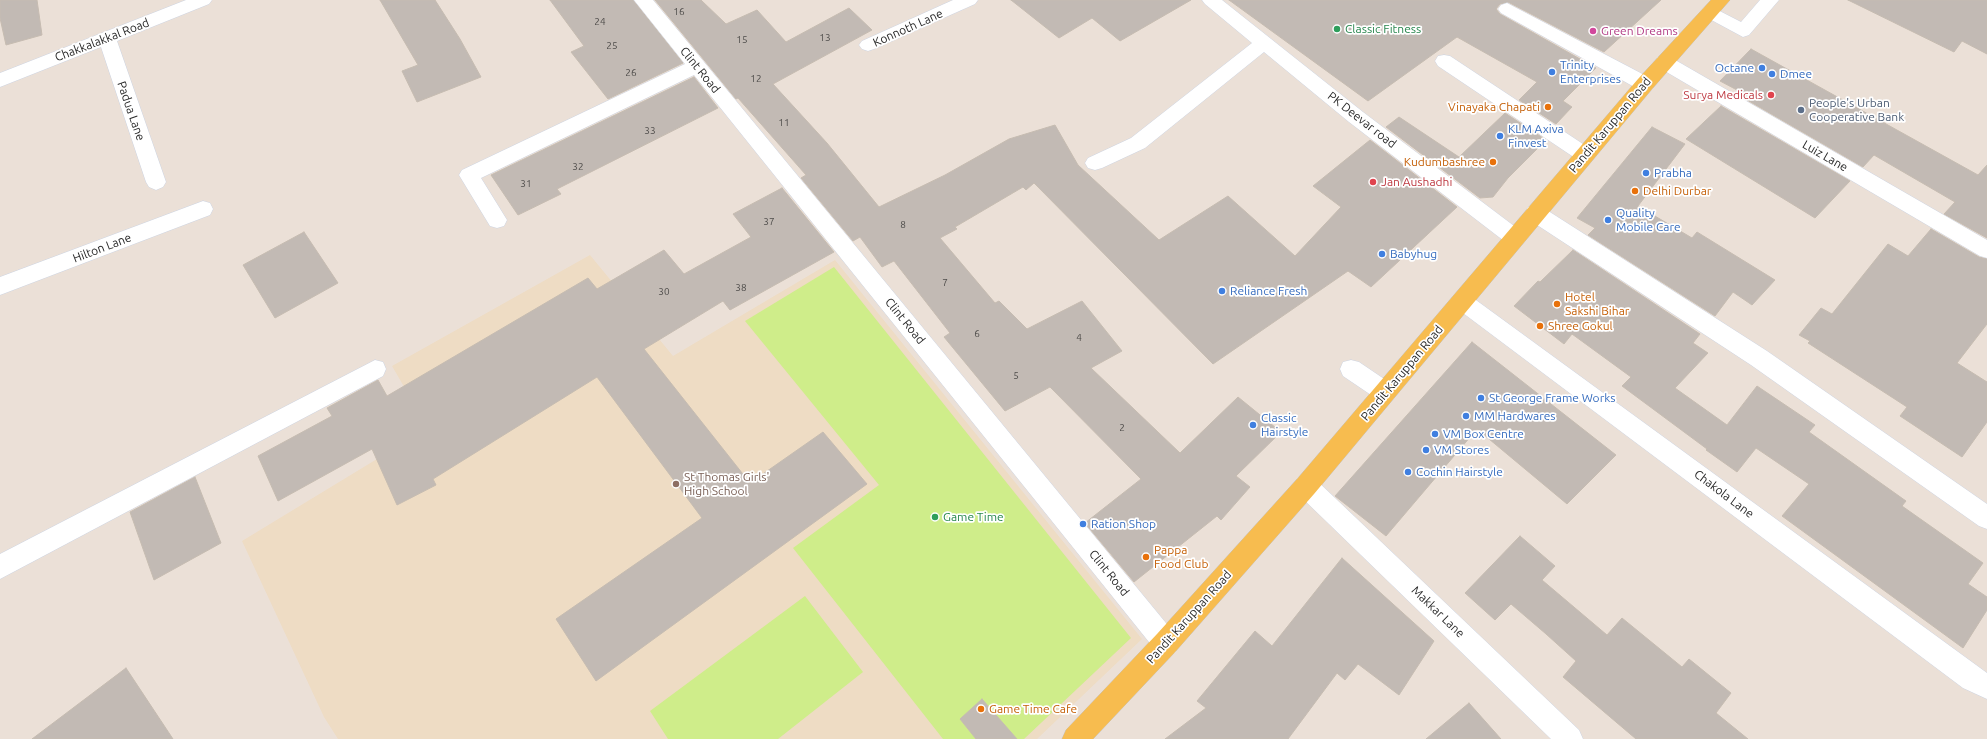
<!DOCTYPE html>
<style>
body{margin:0}
canvas{display:block;background:#ebe0d7}
</style>
<canvas width="1987" height="739"></canvas>
<script>
const ctx = document.querySelector('canvas').getContext('2d');
ctx.lineJoin = 'round';
function fill(path, color) {
  ctx.fillStyle = color;
  ctx.fill(path, 'evenodd');
}
function poly(rows) {
  const path = new Path2D();
  for (const r of rows) {
    path.moveTo(r[0], r[1]);
    for (let i = 2; i < r.length; i += 2) path.lineTo(r[i], r[i + 1]);
  }
  return path;
}
function stroke(path, color, width, dash) {
  ctx.strokeStyle = color;
  ctx.lineWidth = width;
  ctx.lineCap = dash ? 'butt' : 'round';
  ctx.setLineDash(dash || []);
  ctx.stroke(path);
}
function drawText(font, color, halo, rows, align = 'center') {
  ctx.font = font + ' Ubuntu,sans-serif';
  ctx.lineWidth = 3.5;
  ctx.setLineDash([]);
  ctx.textBaseline = 'middle';
  ctx.strokeStyle = halo;
  ctx.fillStyle = color;
  for (const [text, x, y, turn = 0] of rows) {
    ctx.save();
    ctx.translate(x, y);
    ctx.rotate((+turn || 0) * Math.PI / 180);
    ctx.textAlign = isNaN(turn) ? turn : align;
    if (halo) ctx.strokeText(text, 0, 0);
    ctx.fillText(text, 0, 0);
    ctx.restore();
  }
}
const education = poly([
 [590,255,673,356,835,260,1142,639,1037,739,338,739,324,717,242,541,428,428,392,366]
]);
const pitch = poly([
 [834,267,1131,638,1024,739,943,739,793,548,879,485,745,321],
 [805,596,863,672,778,739,668,739,650,711]
]);
const building = poly([
 [0,0,37,0,42,35,6,45,0,18,0,0],
 [380,0,435,0,460,39,481,77,417,102,402,71,418,65,380,0],
 [550,0,633,0,683,63,608,99,571,52,584,46,550,0],
 [655,0,701,0,726,24,757,10,786,42,849,8,872,30,773,84,827,143,879,207,945,175,1009,139,1055,125,1078,165,1159,240,1228,196,1295,256,1341,207,1313,186,1370,140,1457,207,1371,287,1348,271,1213,364,1034,183,1026,190,1023,187,955,227,957,229,940,238,995,303,999,301,1027,329,1082,301,1122,351,1091,368,1180,453,1238,397,1281,432,1236,476,1250,487,1221,520,1217,516,1134,582,1085,523,1141,479,1050,387,1005,411,944,337,950,333,894,261,882,267,860,237,853,241,801,178,806,175,738,98,736,99,655,0],
 [1011,0,1191,0,1120,41,1092,18,1059,38,1011,0],
 [1229,0,1661,0,1604,52,1508,2,1500,4,1496,9,1500,14,1596,68,1563,101,1572,107,1556,124,1519,100,1537,82,1457,37,1368,101,1229,0],
 [1848,0,1987,0,1987,54,1962,41,1954,52,1848,0],
 [1751,49,1978,175,1987,165,1987,238,1944,214,1955,202,1874,155,1863,167,1735,93,1737,90,1720,81,1751,49],
 [694,77,718,108,557,189,561,194,518,215,491,175,694,77],
 [1721,106,1850,181,1815,218,1686,139,1721,106],
 [1505,113,1546,140,1508,178,1493,197,1480,198,1386,127,1399,117,1459,157,1505,113],
 [1652,127,1685,144,1638,206,1692,238,1697,232,1775,280,1752,305,1733,292,1715,316,1588,235,1595,228,1577,218,1652,127],
 [782,188,834,252,730,310,723,301,644,349,750,483,823,432,867,484,596,681,556,619,702,518,597,377,433,479,436,485,397,505,372,449,278,501,258,456,332,416,327,408,378,380,387,396,588,278,597,289,664,250,684,274,751,237,733,214,782,188],
 [1931,229,1979,257,1987,259,1987,324,1957,363,1987,382,1987,422,1962,457,1900,416,1907,407,1808,343,1810,341,1799,335,1821,308,1832,314,1888,244,1908,256,1931,229],
 [304,232,338,283,275,318,243,265,304,232],
 [1573,250,1700,334,1693,343,1708,353,1675,388,1727,425,1757,386,1815,425,1809,432,1906,501,1902,506,1983,563,1968,584,1987,597,1987,610,1963,648,1782,516,1809,484,1756,448,1737,472,1706,450,1707,449,1622,386,1631,377,1572,334,1564,344,1514,306,1538,281,1540,282,1573,250],
 [1472,342,1616,455,1567,504,1477,429,1386,536,1335,496,1472,342],
 [195,477,221,543,154,580,130,512,195,477],
 [1520,536,1555,566,1542,580,1607,635,1622,618,1682,667,1689,659,1731,693,1716,713,1748,739,1636,739,1563,677,1576,661,1546,634,1511,604,1495,620,1465,593,1520,536],
 [1342,558,1434,641,1399,695,1358,664,1345,680,1337,673,1288,739,1165,739,1206,708,1197,701,1255,631,1272,646,1342,558],
 [126,668,173,739,32,739,126,668],
 [982,699,1017,739,976,739,960,719,982,699],
 [1469,703,1501,739,1426,739,1469,703]
]);
const minor = poly([
 [186,0,212,0,209,4,117,41,166,182,163,187,156,190,149,187,146,182,101,47,0,87,0,73,186,0],
 [634,0,653,0,1175,634,1179,643,1175,652,1166,656,1157,652,694,75,481,178,507,220,504,226,497,228,490,226,459,175,462,170,685,64,634,0],
 [953,0,978,0,975,4,874,49,868,51,862,49,859,45,862,41,953,0],
 [1202,0,1222,0,1363,112,1522,232,1525,238,1522,244,1515,246,1508,244,1349,122,1264,52,1145,148,1102,168,1095,170,1088,168,1085,163,1088,158,1131,138,1252,43,1205,4,1202,0],
 [1760,0,1779,0,1749,35,1743,37,1704,16,1701,12,1704,8,1710,6,1741,22,1760,0],
 [1507,3,1652,79,1654,84,1652,89,1645,91,1638,89,1501,13,1498,9,1501,5,1507,3],
 [1444,55,1450,56,1592,150,1595,155,1592,160,1585,162,1578,160,1438,66,1435,61,1438,56,1444,55],
 [1664,56,1670,57,1987,240,1987,258,1980,256,1658,67,1655,62,1658,57,1664,56],
 [203,201,210,203,213,209,210,215,0,295,0,277,203,201],
 [1535,205,1542,207,1767,351,1987,504,1987,529,1979,526,1751,365,1528,219,1525,213,1528,207,1535,205],
 [1462,292,1469,295,1987,673,1987,699,1963,688,1455,307,1451,301,1455,295,1462,292],
 [375,360,383,362,386,369,383,376,0,579,0,554,375,360],
 [1351,360,1359,362,1393,385,1396,392,1393,399,1385,402,1377,399,1343,376,1340,369,1343,362,1351,360],
 [1306,475,1314,478,1579,730,1583,739,1551,739,1298,494,1294,486,1298,478,1306,475]
]);
const major = poly([
 [1711,0,1730,0,1652,89,1314,494,1175,652,1093,739,1062,739,1066,730,1157,634,1298,478,1638,79,1711,0]
]);
const markers = [
 [1337,29,4,"#2e9e5b"],
 [1593,31,4,"#d1479c"],
 [1762,68,4,"#3f7fe0"],
 [1552,72,4,"#3f7fe0"],
 [1772,74,4,"#3f7fe0"],
 [1771,95,4,"#e0444e"],
 [1548,107,4,"#e8710a"],
 [1801,110,4,"#5c6f8a"],
 [1500,136,4,"#3f7fe0"],
 [1493,162,4,"#e8710a"],
 [1646,173,4,"#3f7fe0"],
 [1373,182,4,"#e0444e"],
 [1635,191,4,"#e8710a"],
 [1608,220,4,"#3f7fe0"],
 [1382,254,4,"#3f7fe0"],
 [1222,291,4,"#3f7fe0"],
 [1557,304,4,"#e8710a"],
 [1540,326,4,"#e8710a"],
 [1481,398,4,"#3f7fe0"],
 [1466,416,4,"#3f7fe0"],
 [1253,425,4,"#3f7fe0"],
 [1435,434,4,"#3f7fe0"],
 [1426,450,4,"#3f7fe0"],
 [1408,472,4,"#3f7fe0"],
 [676,484,4,"#8d6e63"],
 [935,517,4,"#2e9e5b"],
 [1083,524,4,"#3f7fe0"],
 [1146,557,4,"#e8710a"],
 [981,709,4,"#e8710a"]
];
const numberNames = [
 ["16",679,12],
 ["24",600,22],
 ["13",825,38],
 ["15",742,40],
 ["25",612,46],
 ["26",631,73],
 ["12",756,79],
 ["11",784,123],
 ["33",650,131],
 ["32",578,167],
 ["31",526,184],
 ["37",769,222],
 ["8",903,225],
 ["7",945,283],
 ["38",741,288],
 ["30",664,292],
 ["6",977,334],
 ["4",1079,338],
 ["5",1016,376],
 ["2",1122,428]
];
const streetNames = [
 ["Konnoth Lane",908,28,-24],
 ["Chakkalakkal Road",102,40,-21],
 ["Clint Road",700,70,51],
 ["Padua Lane",131,111,71],
 ["PK Deevar road",1362,120,38],
 ["Pandit Karuppan Road",1610,125,-50],
 ["Luiz Lane",1825,156,30],
 ["Hilton Lane",102,248,-21],
 ["Clint Road",905,321,51],
 ["Pandit Karuppan Road",1402,373,-50],
 ["Chakola Lane",1724,494,37],
 ["Clint Road",1109,573,51],
 ["Makkar Lane",1438,612,44],
 ["Pandit Karuppan Road",1189,617,-48]
];
const leisureNames = [
 ["Classic Fitness",1345,29],
 ["Game Time",943,517]
];
const hotelNames = [
 ["Green Dreams",1601,31]
];
const shopNames = [
 ["Trinity",1560,65],
 ["Enterprises",1560,79],
 ["Octane",1754,68,"right"],
 ["Dmee",1780,74],
 ["KLM Axiva",1508,129],
 ["Finvest",1508,143],
 ["Prabha",1654,173],
 ["Quality",1616,213],
 ["Mobile Care",1616,227],
 ["Babyhug",1390,254],
 ["Reliance Fresh",1230,291],
 ["St George Frame Works",1489,398],
 ["MM Hardwares",1474,416],
 ["Classic",1261,418],
 ["Hairstyle",1261,432],
 ["VM Box Centre",1443,434],
 ["VM Stores",1434,450],
 ["Cochin Hairstyle",1416,472],
 ["Ration Shop",1091,524]
];
const healthNames = [
 ["Surya Medicals",1763,95],
 ["Jan Aushadhi",1381,182,"left"]
];
const serviceNames = [
 ["People's Urban",1809,103],
 ["Cooperative Bank",1809,117]
];
const foodNames = [
 ["Vinayaka Chapati",1540,107,"right"],
 ["Kudumbashree",1485,162,"right"],
 ["Delhi Durbar",1643,191],
 ["Hotel",1565,297],
 ["Sakshi Bihar",1565,311],
 ["Shree Gokul",1548,326],
 ["Pappa",1154,550],
 ["Food Club",1154,564],
 ["Game Time Cafe",989,709]
];
const educationNames = [
 ["St Thomas Girls'",684,477],
 ["High School",684,491]
];
fill(education, '#eedcc4');
fill(pitch, '#cfed8a');
fill(building, '#c2bab4');
stroke(building, '#c6bcb1', 1);
stroke(minor, '#ccd3e1', 1);
stroke(major, '#c3c3c3', 1);
fill(minor, '#fff');
fill(major, '#f7bc4f');
for (const [x, y, r, color] of markers) {
  const dot = new Path2D();
  dot.arc(x, y, r, 0, 2 * Math.PI);
  ctx.fillStyle = color;
  ctx.fill(dot);
  stroke(dot, '#fff', 1.5);
}
drawText('10px', '#4e4c4a', null, numberNames);
drawText('12px', '#272727', '#fff', streetNames);
drawText('12px', '#27864d', '#fff', leisureNames, 'left');
drawText('12px', '#b23c85', '#fff', hotelNames, 'left');
drawText('12px', '#366cbe', '#fff', shopNames, 'left');
drawText('12px', '#be3a42', '#fff', healthNames, 'right');
drawText('12px', '#4e5e75', '#fff', serviceNames, 'left');
drawText('12px', '#c56008', '#fff', foodNames, 'left');
drawText('12px', '#785e54', '#fff', educationNames, 'left');
</script>
